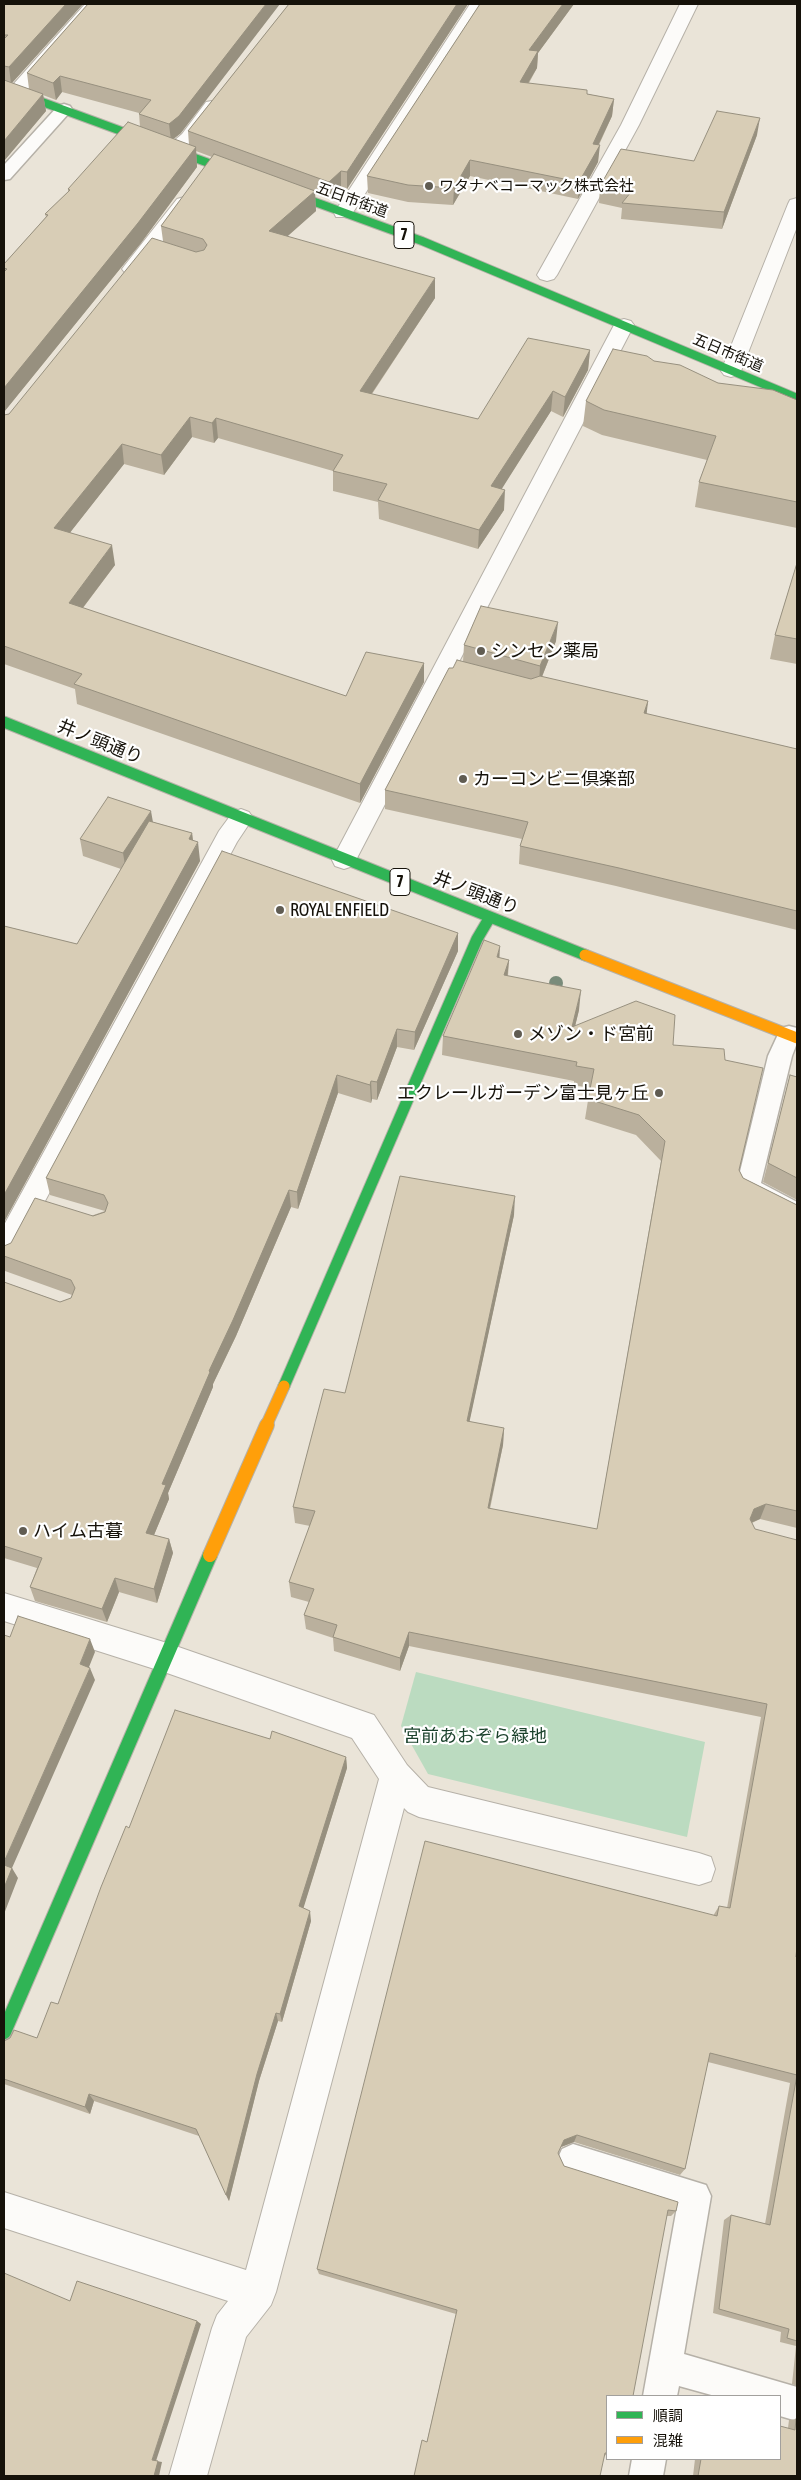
<!DOCTYPE html>
<meta charset="utf-8">
<style>
body{margin:0}
#map{position:relative;width:801px;height:2480px;overflow:hidden;background:#eae4d8;font-family:"Asap Condensed","Noto Sans JP",sans-serif}
canvas{display:block}
.frame{position:absolute;inset:0;border:5px solid #16120a;pointer-events:none}
.legend{position:absolute;left:606px;top:2395px;width:175px;height:65px;box-sizing:border-box;background:#fff;border:1px solid #a2a09d;margin:0;padding:6px 9px;list-style:none;font-size:15px;color:#16120a}
.legend li{display:flex;align-items:center;gap:10px;height:25px}
.legend b{width:25px;border:1px solid #a2a09d}
</style>
<div id="map">
<canvas width="801" height="2480"></canvas>
<div class="frame"></div>
<ul class="legend">
<li><b style="height:6px;background:#30b455"></b>順調</li>
<li><b style="height:6px;background:#ff9f0a"></b>混雑</li>
</ul>
</div>
<script>
const ctx = document.querySelector('canvas').getContext('2d');
ctx.lineJoin = 'round';
function fill(path, color) {
  ctx.fillStyle = color;
  ctx.fill(path, 'evenodd');
}
function poly(rows) {
  const path = new Path2D();
  for (const r of rows) {
    path.moveTo(r[0], r[1]);
    for (let i = 2; i < r.length; i += 2) path.lineTo(r[i], r[i + 1]);
  }
  return path;
}
function stroke(path, color, width, dash) {
  ctx.strokeStyle = color;
  ctx.lineWidth = width;
  ctx.lineCap = dash ? 'butt' : 'round';
  ctx.setLineDash(dash || []);
  ctx.stroke(path);
}
function drawText(font, color, halo, rows, align = 'center') {
  ctx.font = font + ' "Asap Condensed","Noto Sans JP",sans-serif';
  ctx.lineWidth = 4.5;
  ctx.setLineDash([]);
  ctx.textBaseline = 'middle';
  ctx.strokeStyle = halo;
  ctx.fillStyle = color;
  for (const [text, x, y, turn = 0] of rows) {
    ctx.save();
    ctx.translate(x, y);
    ctx.rotate((+turn || 0) * Math.PI / 180);
    ctx.textAlign = isNaN(turn) ? turn : align;
    if (halo) ctx.strokeText(text, 0, 0);
    ctx.fillText(text, 0, 0);
    ctx.restore();
  }
}
const green = poly([
 [416,1672,705,1742,687,1837,428,1774,401,1726]
]);
const lane = poly([
 [64,104,70,106,72,109,70,112,10,179,4,180,4,165,58,106,64,104],
 [789,1026,797,1028,797,1043,792,1056,761,1183,797,1202,797,1224,739,1195,736,1188,768,1056,781,1028,789,1026],
 [573,2144,706,2185,711,2196,684,2354,797,2387,797,2421,780,2416,780,2396,715,2396,679,2386,677,2396,643,2396,677,2207,562,2171,557,2160,562,2149,573,2144],
 [632,2459,666,2459,663,2476,629,2476,632,2459]
]);
const street = poly([
 [85,4,103,4,22,96,10,96,7,92,10,88,85,4],
 [470,4,488,4,350,217,336,217,334,213,470,4],
 [680,4,698,4,639,125,557,275,554,279,547,281,540,279,537,275,621,125,680,4],
 [212,101,218,102,221,106,194,142,180,154,168,154,165,150,168,146,182,134,206,102,212,101],
 [184,197,191,199,193,203,191,207,139,273,125,273,122,269,125,265,177,199,184,197],
 [797,198,797,227,741,371,738,375,731,377,724,375,721,371,788,204,790,200,797,198],
 [624,319,631,321,634,325,356,860,353,866,344,869,335,866,332,860,614,325,617,321,624,319],
 [241,809,249,812,253,818,237,842,14,1259,4,1263,4,1225,219,831,233,812,241,809],
 [4,1593,167,1643,374,1715,407,1765,428,1787,699,1853,711,1857,715,1869,711,1881,699,1885,419,1817,408,1812,404,1808,276,2292,271,2305,246,2337,207,2476,169,2476,212,2328,217,2315,228,2301,4,2228,4,2192,246,2270,379,1779,352,1738,167,1673,4,1621,4,1593]
]);
const fastFar2 = poly([
 [4,88,244,176],
 [282,190,422,241,797,398]
]);
const fastFar1 = poly([
 [4,722,585,955],
 [284,1386,477,939,490,917]
]);
const fast = poly([
 [4,2032,210,1555]
]);
const slowFar1 = poly([
 [585,955,797,1038],
 [266,1426,284,1386]
]);
const slow = poly([
 [210,1555,267,1425]
]);
const trees = [
 [556,983]
];
const wall = poly([
 [4,4,83,4,12,83,29,89,27,73,88,4,181,133,173,139,189,145,188,131,289,4,468,4,347,189,341,188,329,199,315,194,316,211,287,236,435,298,372,394,478,419,590,350,588,370,563,417,551,411,501,489,504,510,478,549,379,519,378,502,333,491,333,471,218,438,214,443,192,437,164,475,124,464,70,532,115,565,83,608,346,696,424,663,424,682,360,803,77,704,75,689,4,664,4,415,9,414,163,241,161,226,212,157,196,151,197,167,141,243,4,412,4,264,46,217,45,214,68,192,68,189,140,127,139,113,62,92,56,100,43,95,46,111,4,161],
 [480,4,574,4,538,53,537,68,529,83,614,99,612,116,599,145,598,162,578,199,470,176,453,205,408,202,368,193,367,176],
 [757,135,722,229,621,219,622,208,599,203,600,186,694,161],
 [654,361,718,383,797,400,797,528,695,507,699,482,707,460,602,435,583,426,586,401],
 [797,563,797,664,770,659,775,635],
 [556,641,542,677,648,701,646,714,797,749,797,930,616,886,519,864,520,846,522,839,385,809,385,790,453,668,463,662,464,645],
 [153,822,192,833,193,840,200,861,4,1222,4,926,77,944,121,869,83,856,80,839],
 [458,933,458,951,414,1050,397,1047,377,1100,372,1099,371,1103,338,1093,298,1209,291,1207,236,1336,213,1384,213,1387,168,1493,169,1499,154,1535,169,1539,173,1553,157,1603,119,1592,107,1622,35,1601,30,1587,37,1568,4,1558,4,1282,60,1302,71,1298,72,1295,5,1271,4,1272,4,1246,105,1211,50,1195,46,1178],
 [499,958,509,960,508,976,579,1010,575,1026,673,1045,725,1060,739,1170,743,1178,797,1205,797,1528,760,1519,752,1523,796,1957,797,1957,797,2386,792,2384,796,2346,780,2342,781,2332,713,2313,724,2220,731,2215,765,2224,790,2083,708,2062,685,2169,680,2175,574,2142,561,2147,558,2153,564,2166,676,2211,671,2216,667,2216,607,2396,607,2456,605,2455,427,2441,456,2314,319,2274,317,2269,713,1916,719,1906,727,1908,761,1717,409,1646,400,1671,334,1651,333,1638,306,1629,304,1615,309,1602,291,1597,289,1582,310,1526,295,1523,293,1507,345,1393,514,1215,469,1422,504,1428,503,1445,490,1509,597,1529,661,1161,636,1135,585,1119,590,1088,574,1085,574,1081,442,1055,443,1036],
 [790,1075,797,1077,797,1200,763,1182],
 [270,1739,346,1757,347,1768,303,1908,311,1921,282,2022,278,2021,259,2081,229,2201,199,2136,94,2101,90,2114,4,2084,4,2041,37,2038,58,2004,129,1828],
 [796,2419,797,2476,693,2476,695,2459,780,2459,788,2428,789,2420]
]);
const shadedWall = poly([
 [66,4,83,4,11,84,9,67],
 [266,4,280,4,181,133,171,141,169,124],
 [457,4,468,4,347,189,347,172],
 [563,4,574,4,538,53,537,68,519,98,520,82,529,50],
 [60,76,62,92,56,100,53,83],
 [43,94,46,111,4,161,4,141],
 [614,99,612,116,593,156,600,145,598,162,578,199,579,182,593,144],
 [760,118,757,135,722,229,724,212],
 [196,147,197,167,141,243,4,412,4,388],
 [470,160,470,176,453,205,454,188],
 [341,171,341,188,329,199,329,182],
 [315,191,316,211,271,251,269,231],
 [435,278,435,298,360,411,360,391],
 [590,350,588,370,563,417,565,397],
 [553,391,551,411,491,506,491,486],
 [190,417,192,437,164,475,161,455],
 [216,418,218,438,214,443,212,423],
 [122,444,124,464,58,548,54,528],
 [505,490,504,510,478,549,479,530],
 [112,545,115,565,72,622,69,603],
 [558,622,556,641,539,684,540,666],
 [424,663,424,682,360,803,360,784],
 [648,701,646,720,644,713],
 [151,811,154,828,126,871,123,853],
 [192,833,194,850,198,842,200,861,4,1222,4,1195],
 [458,933,458,951,414,1050,415,1032],
 [500,946,499,966,497,957],
 [509,960,507,980,504,975],
 [581,990,579,1010,570,1047,572,1027],
 [397,1029,397,1047,377,1100,377,1082],
 [337,1075,338,1093,298,1209,297,1192],
 [371,1081,372,1099,371,1103,370,1085],
 [289,1190,291,1207,236,1336,213,1384,213,1387,168,1493,169,1499,149,1547,146,1533,162,1484,209,1371],
 [515,1196,514,1215,466,1438,467,1421],
 [504,1428,503,1445,486,1524,488,1508],
 [766,1504,760,1519,748,1524,754,1509],
 [169,1539,173,1553,157,1603,154,1589],
 [115,1578,119,1592,107,1622,102,1609],
 [409,1632,409,1646,400,1671,400,1658],
 [90,1639,95,1652,85,1677,80,1664],
 [90,1668,95,1680,12,1868,18,1878,4,1914,4,1862],
 [346,1757,347,1768,301,1916,299,1906],
 [310,1911,311,1921,282,2022,280,2014],
 [276,2013,278,2021,259,2081,229,2201,226,2195,257,2074],
 [89,2094,94,2101,90,2114,85,2107],
 [577,2135,574,2142,561,2147,564,2140],
 [197,2321,201,2324,156,2461,162,2462,159,2476,154,2476,152,2460]
]);
const building = poly([
 [4,4,66,4,9,67,4,66,4,39,8,35,4,35,4,4],
 [88,4,266,4,179,116,169,124,139,114,151,100,60,76,53,83,27,73,88,4],
 [289,4,457,4,347,172,341,171,329,182,188,131,289,4],
 [480,4,563,4,529,50,538,51,520,82,587,90,587,94,614,99,593,144,600,145,579,182,470,160,454,188,408,185,367,176,480,4],
 [4,80,43,94,4,141,4,80],
 [717,111,760,118,724,212,622,203,631,192,600,186,621,149,694,161,717,111],
 [128,122,196,147,138,223,4,388,4,272,7,269,4,268,4,264,48,215,45,214,70,190,68,189,128,122],
 [214,154,315,191,269,231,435,278,360,391,478,419,528,338,590,350,565,397,553,391,491,486,505,490,479,530,378,500,387,484,333,471,343,455,216,418,212,423,190,417,161,455,122,444,54,528,112,545,69,603,346,696,366,652,424,663,360,784,74,684,82,674,4,646,4,415,9,414,152,238,196,252,204,250,207,245,203,239,161,226,214,154],
 [613,349,647,356,654,361,680,365,718,383,773,390,797,400,797,502,699,482,716,436,604,410,586,401,613,349],
 [797,563,797,639,775,635,797,563],
 [481,606,558,622,540,666,464,645,481,606],
 [457,660,531,679,540,676,648,701,644,713,797,749,797,911,619,868,520,846,528,822,385,790,449,668,453,668,457,660],
 [108,797,151,811,123,853,80,839,108,797],
 [149,821,192,833,189,839,198,842,4,1195,4,926,77,944,149,821],
 [222,851,458,933,415,1032,397,1029,377,1082,371,1081,370,1085,337,1075,297,1192,289,1190,233,1320,209,1371,210,1372,162,1484,166,1485,146,1533,169,1539,154,1589,115,1578,102,1609,30,1587,42,1558,4,1546,4,1282,60,1302,71,1298,75,1288,71,1280,4,1256,4,1246,11,1243,35,1198,93,1216,105,1212,108,1203,104,1195,46,1178,222,851],
 [484,940,500,946,497,957,509,960,504,975,581,990,572,1027,636,1001,675,1015,673,1045,724,1049,725,1060,763,1068,739,1170,743,1178,797,1205,797,1511,766,1504,754,1509,750,1519,755,1529,797,1540,797,1946,796,1957,797,1957,797,2341,787,2338,789,2329,719,2309,731,2215,770,2225,797,2075,710,2053,685,2169,577,2135,564,2140,558,2153,564,2166,678,2202,676,2211,668,2210,633,2396,607,2396,607,2453,605,2453,600,2476,414,2476,422,2440,427,2442,457,2310,317,2269,425,1841,717,1916,719,1906,730,1908,767,1704,409,1632,400,1658,333,1637,337,1625,304,1615,314,1589,289,1582,315,1511,293,1507,324,1389,345,1393,400,1176,515,1196,467,1421,504,1428,488,1508,597,1529,665,1141,639,1115,588,1099,594,1069,576,1066,577,1062,443,1036,484,940],
 [790,1075,797,1077,797,1178,768,1163,790,1075],
 [18,1616,90,1639,80,1664,90,1668,4,1862,4,1635,10,1637,18,1616],
 [175,1710,270,1739,272,1731,346,1757,299,1906,310,1911,280,2014,276,2013,257,2074,226,2195,196,2129,89,2094,85,2107,4,2079,4,2041,10,2038,14,2030,37,2038,51,2002,58,2004,101,1887,126,1826,129,1828,175,1710],
 [4,1865,12,1868,4,1888,4,1865],
 [4,2273,70,2301,77,2281,197,2321,152,2460,158,2461,154,2476,4,2476,4,2273],
 [796,2419,797,2419,797,2476,698,2476,701,2459,780,2459,780,2426,795,2430,796,2419]
]);
const markers = [
 [429,186,5,"#605c52"],
 [481,651,5,"#605c52"],
 [463,779,5,"#605c52"],
 [280,910,5,"#605c52"],
 [518,1034,5,"#605c52"],
 [659,1093,5,"#605c52"],
 [23,1531,5,"#605c52"]
];
const farPoinames = [
 ["ワタナベコーマック株式会社",439,186]
];
const farStreetnames = [
 ["五日市街道",352,200,20],
 ["五日市街道",728,353,23]
];
const shields = [
 [404,235,20],
 [400,882,20]
];
const shieldNames = [
 ["7",404,235],
 ["7",400,882]
];
const poiNames = [
 ["シンセン薬局",491,651],
 ["カーコンビニ倶楽部",473,779],
 ["ROYAL ENFIELD",290,910],
 ["メゾン・ド宮前",528,1034],
 ["エクレールガーデン富士見ヶ丘",649,1093,"right"],
 ["ハイム古暮",33,1531]
];
const streetNames = [
 ["井ノ頭通り",100,742,22],
 ["井ノ頭通り",476,893,21]
];
const parkNames = [
 ["宮前あおぞら緑地",475,1736]
];
fill(green, '#bbdbc0');
stroke(lane, '#b6b1a8', 3);
stroke(street, '#b6b1a8', 2);
stroke(fastFar2, '#b6b1a8', 10);
stroke(fastFar1, '#b6b1a8', 13);
stroke(fast, '#b6b1a8', 16);
stroke(slowFar1, '#b6b1a8', 13);
stroke(slow, '#b6b1a8', 16);
fill(lane, '#fcfbf9');
fill(street, '#fcfbf9');
stroke(fastFar2, '#30b455', 8);
stroke(fastFar1, '#30b455', 11);
stroke(fast, '#30b455', 14);
stroke(slowFar1, '#ff9f0a', 11);
stroke(slow, '#ff9f0a', 14);
ctx.fillStyle = '#798b7a';
for (const [x, y] of trees) {
  ctx.beginPath();
  ctx.arc(x, y, 7, 0, 2 * Math.PI);
  ctx.fill();
}
fill(wall, '#bab09d');
fill(shadedWall, '#97907f');
fill(building, '#d8cdb6');
stroke(building, '#97907f', 1);
for (const [x, y, r, color] of markers) {
  const dot = new Path2D();
  dot.arc(x, y, r, 0, 2 * Math.PI);
  ctx.fillStyle = color;
  ctx.fill(dot);
  stroke(dot, '#fff', 2);
}
drawText('15px', '#16120a', '#fff', farPoinames, 'left');
drawText('15px', '#16120a', '#fff', farStreetnames);
for (const [x, y, w] of shields) {
  const box = new Path2D();
  box.roundRect(x - w / 2, y - 13.5, w, 27, 4);
  ctx.fillStyle = '#fff';
  ctx.fill(box);
  stroke(box, '#16120a', 1);
}
drawText('bold 16px', '#16120a', null, shieldNames);
drawText('18px', '#16120a', '#fff', poiNames, 'left');
drawText('18px', '#16120a', '#fff', streetNames);
drawText('18px', '#1c432d', '#fff', parkNames);
</script>
